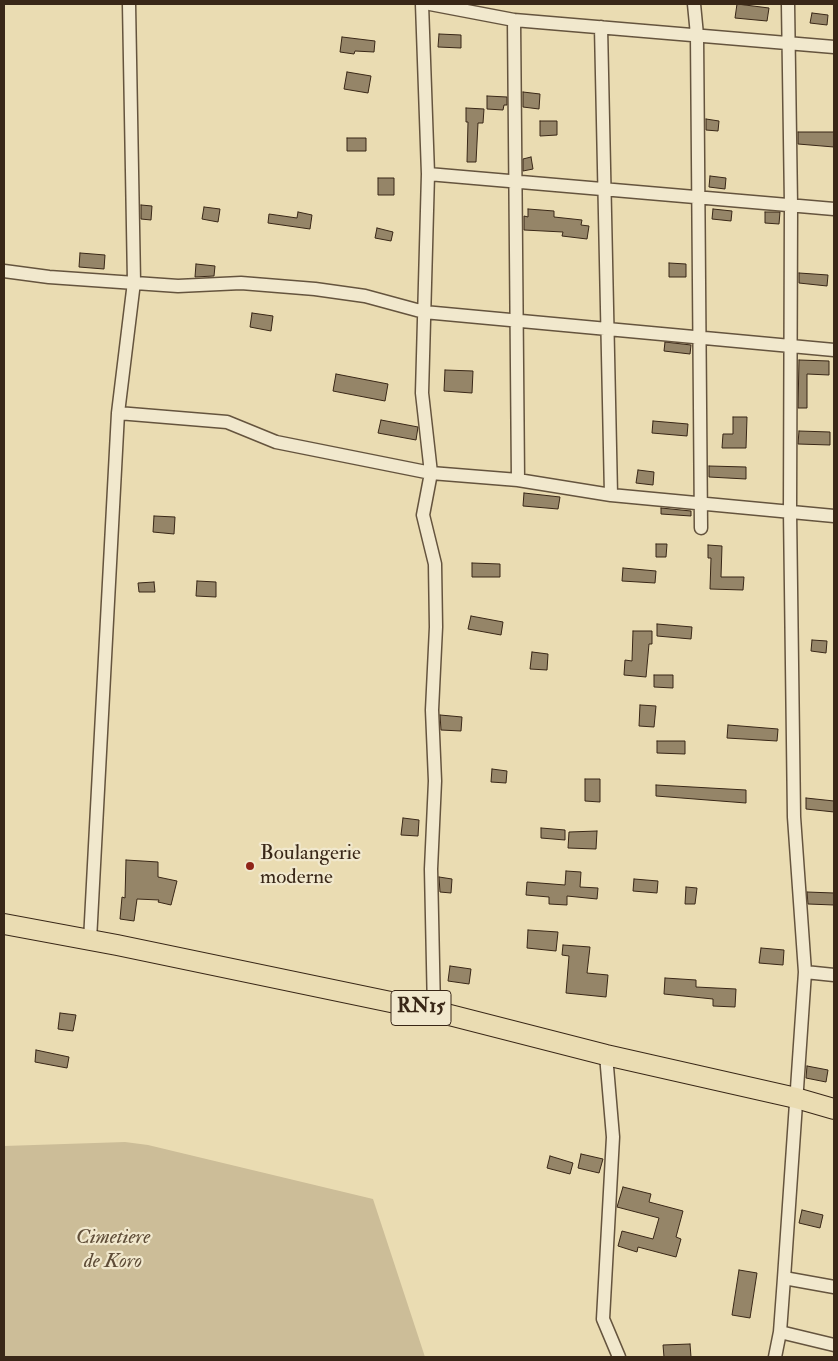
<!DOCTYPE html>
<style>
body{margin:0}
#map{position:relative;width:838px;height:1361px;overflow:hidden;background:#eadcb2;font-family:"IM FELL Double Pica",serif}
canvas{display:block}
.frame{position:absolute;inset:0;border:5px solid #392717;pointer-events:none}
</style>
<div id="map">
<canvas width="838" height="1361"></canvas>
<div class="frame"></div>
</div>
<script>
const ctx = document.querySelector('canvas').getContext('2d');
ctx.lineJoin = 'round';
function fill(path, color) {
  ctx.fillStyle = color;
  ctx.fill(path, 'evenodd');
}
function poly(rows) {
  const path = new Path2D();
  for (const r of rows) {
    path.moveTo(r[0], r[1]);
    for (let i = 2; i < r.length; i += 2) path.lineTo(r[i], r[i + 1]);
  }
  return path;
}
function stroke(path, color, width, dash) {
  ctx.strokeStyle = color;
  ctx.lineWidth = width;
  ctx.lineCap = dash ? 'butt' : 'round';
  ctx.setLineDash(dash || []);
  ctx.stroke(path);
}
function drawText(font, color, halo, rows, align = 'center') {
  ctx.font = font + ' "IM FELL Double Pica",serif';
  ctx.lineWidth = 4.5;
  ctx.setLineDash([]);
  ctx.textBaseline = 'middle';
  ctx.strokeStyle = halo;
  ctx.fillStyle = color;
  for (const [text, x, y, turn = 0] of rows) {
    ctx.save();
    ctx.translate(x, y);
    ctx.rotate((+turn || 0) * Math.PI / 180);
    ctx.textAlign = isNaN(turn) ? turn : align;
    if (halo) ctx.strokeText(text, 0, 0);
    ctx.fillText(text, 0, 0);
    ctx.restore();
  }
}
const green = poly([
 [125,1142,148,1145,373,1199,425,1357,4,1357,4,1146]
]);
const building = poly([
 [737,4,769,8,767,21,735,18,737,4],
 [812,13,828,15,827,25,810,23,812,13],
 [439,34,461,35,461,48,438,47,439,34],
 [342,37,375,41,374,52,355,51,354,54,340,52,342,37],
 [347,72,371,76,368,93,344,89,347,72],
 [523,92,540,94,539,109,523,107,523,92],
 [487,96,507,97,507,105,504,105,503,110,487,109,487,96],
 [466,108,484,109,483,123,478,123,476,162,467,162,468,122,466,122,466,108],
 [706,119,719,121,718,131,706,130,706,119],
 [540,121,557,121,557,135,540,136,540,121],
 [798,132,834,132,834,147,798,144,798,132],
 [347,138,366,138,366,151,347,151,347,138],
 [531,157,533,169,523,171,523,159,531,157],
 [710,176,726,178,725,189,709,187,710,176],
 [378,178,394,178,394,195,378,195,378,178],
 [141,205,152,206,151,220,141,219,141,205],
 [204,207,220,209,218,222,202,219,204,207],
 [528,209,554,211,554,217,582,220,581,225,589,226,587,239,562,236,563,232,524,230,524,216,528,217,528,209],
 [713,209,732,211,731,221,712,219,713,209],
 [298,212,312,215,310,229,268,223,269,214,297,218,298,212],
 [765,212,780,212,779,224,765,223,765,212],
 [377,228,393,232,391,241,375,238,377,228],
 [80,253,105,255,104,269,79,267,80,253],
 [669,263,686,264,686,277,669,277,669,263],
 [196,264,215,266,214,276,195,277,196,264],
 [799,273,828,275,827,286,799,283,799,273],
 [252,313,273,316,271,331,250,327,252,313],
 [665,342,691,345,690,354,664,351,665,342],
 [799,360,829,361,829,375,807,374,807,408,798,408,799,360],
 [445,370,473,371,472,393,444,391,445,370],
 [336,374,388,384,385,401,333,391,336,374],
 [733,417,747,417,746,448,722,448,723,434,733,434,733,417],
 [381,420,418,427,416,440,378,433,381,420],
 [653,421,688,424,687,436,652,433,653,421],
 [799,431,830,432,830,445,798,444,799,431],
 [709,466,746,467,746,479,709,477,709,466],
 [638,470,654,472,653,485,636,483,638,470],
 [524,493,560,497,558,509,523,506,524,493],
 [661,508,691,511,691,516,661,514,661,508],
 [154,516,175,517,174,534,153,532,154,516],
 [656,544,667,544,666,557,656,557,656,544],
 [708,545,722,546,721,577,744,577,743,590,710,589,711,558,708,558,708,545],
 [472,563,500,564,500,577,472,577,472,563],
 [623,568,656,571,655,583,622,581,623,568],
 [197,581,216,582,216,597,196,596,197,581],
 [154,582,155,592,139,592,138,583,154,582],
 [471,616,503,622,501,635,468,629,471,616],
 [657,624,692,627,691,639,657,636,657,624],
 [633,631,652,631,652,644,649,644,646,677,624,675,625,660,632,661,633,631],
 [812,640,827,641,826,653,811,651,812,640],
 [532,652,548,654,547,670,530,669,532,652],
 [654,675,673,675,673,688,654,687,654,675],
 [640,705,656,706,654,727,639,726,640,705],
 [440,715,462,717,461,731,441,730,440,715],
 [728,725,778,729,777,741,727,738,728,725],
 [657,741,685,741,685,754,657,753,657,741],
 [492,769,507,771,506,783,491,782,492,769],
 [585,779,600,779,600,802,585,801,585,779],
 [656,785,746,790,746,803,656,796,656,785],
 [806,798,834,801,834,812,806,809,806,798],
 [403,818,419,820,418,836,401,835,403,818],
 [541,828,565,830,565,840,541,838,541,828],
 [597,831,596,849,568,848,569,832,597,831],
 [126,860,158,862,158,877,177,881,171,905,158,902,159,900,137,899,134,921,120,919,122,897,125,898,126,860],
 [566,871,581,872,580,887,598,888,597,899,567,896,567,905,549,904,549,897,526,895,527,882,565,885,566,871],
 [439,877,452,879,451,893,440,892,439,877],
 [634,879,658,881,657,893,633,891,634,879],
 [686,887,697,888,695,904,685,904,686,887],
 [807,892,834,893,834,905,808,904,807,892],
 [528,930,558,932,556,951,527,948,528,930],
 [563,945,590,947,587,973,608,975,606,997,566,993,569,956,562,955,563,945],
 [761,948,784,950,783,965,759,963,761,948],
 [450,966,471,969,469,984,448,981,450,966],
 [665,978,696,980,696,987,736,989,735,1007,713,1006,713,999,664,994,665,978],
 [60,1013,76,1015,73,1031,58,1029,60,1013],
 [36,1050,69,1057,67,1068,35,1062,36,1050],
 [807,1066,828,1070,826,1082,806,1078,807,1066],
 [581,1154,603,1159,599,1173,578,1168,581,1154],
 [550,1156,573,1163,570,1174,547,1168,550,1156],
 [623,1187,651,1194,649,1202,683,1211,676,1237,681,1239,676,1257,638,1247,637,1252,618,1246,622,1231,653,1239,659,1218,617,1207,623,1187],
 [802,1210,823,1215,820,1228,799,1223,802,1210],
 [739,1270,757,1273,750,1318,732,1315,739,1270],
 [690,1344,691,1357,664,1357,663,1345,690,1344]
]);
const street = poly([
 [422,4,428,174,422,393,431,473,423,515,435,564,436,627,432,710,435,781,431,869,434,1011],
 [430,4,514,20,834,47],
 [694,4,697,35,701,528],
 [788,4,791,205,790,511,794,817,805,972,784,1278,834,1287],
 [514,20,518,480],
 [601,27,611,495],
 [428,174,834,209],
 [4,271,49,277,178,286,241,283,315,289,365,296,424,312,834,350],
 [118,413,227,422,276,442,431,473,518,480,611,495,834,516],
 [90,940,118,413,134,282,129,4],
 [805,972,834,975],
 [606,1055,613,1137,603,1319,619,1357],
 [780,1332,834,1345],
 [775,1357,780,1332,784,1278]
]);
const primary = poly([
 [4,924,117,945,434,1011,606,1055,796,1098,834,1109]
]);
const markers = [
 [250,866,5,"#8f2418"]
];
const shields = [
 [421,1008,60]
];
const shieldNames = [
 ["RN15",421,1008]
];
const poiNames = [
 ["Boulangerie",260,854],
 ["moderne",260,878]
];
const parkNames = [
 ["Cimetiere",113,1238],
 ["de Koro",113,1262]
];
fill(green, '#ccbd98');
fill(building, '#958568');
stroke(building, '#392717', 1);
stroke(street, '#65543e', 15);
stroke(primary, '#392717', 22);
stroke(street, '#f1e8cd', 12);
stroke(primary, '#eadcb2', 20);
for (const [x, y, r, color] of markers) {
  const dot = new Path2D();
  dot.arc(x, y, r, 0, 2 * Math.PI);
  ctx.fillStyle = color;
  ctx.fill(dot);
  stroke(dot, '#f1e8cd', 2);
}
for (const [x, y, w] of shields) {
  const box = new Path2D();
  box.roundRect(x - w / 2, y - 17.5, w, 35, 4);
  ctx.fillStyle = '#f1e8cd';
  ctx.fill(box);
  stroke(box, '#392717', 1);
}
drawText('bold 20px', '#392717', null, shieldNames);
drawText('21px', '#392717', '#f1e8cd', poiNames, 'left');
drawText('italic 21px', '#5e4c37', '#f1e8cd', parkNames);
</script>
